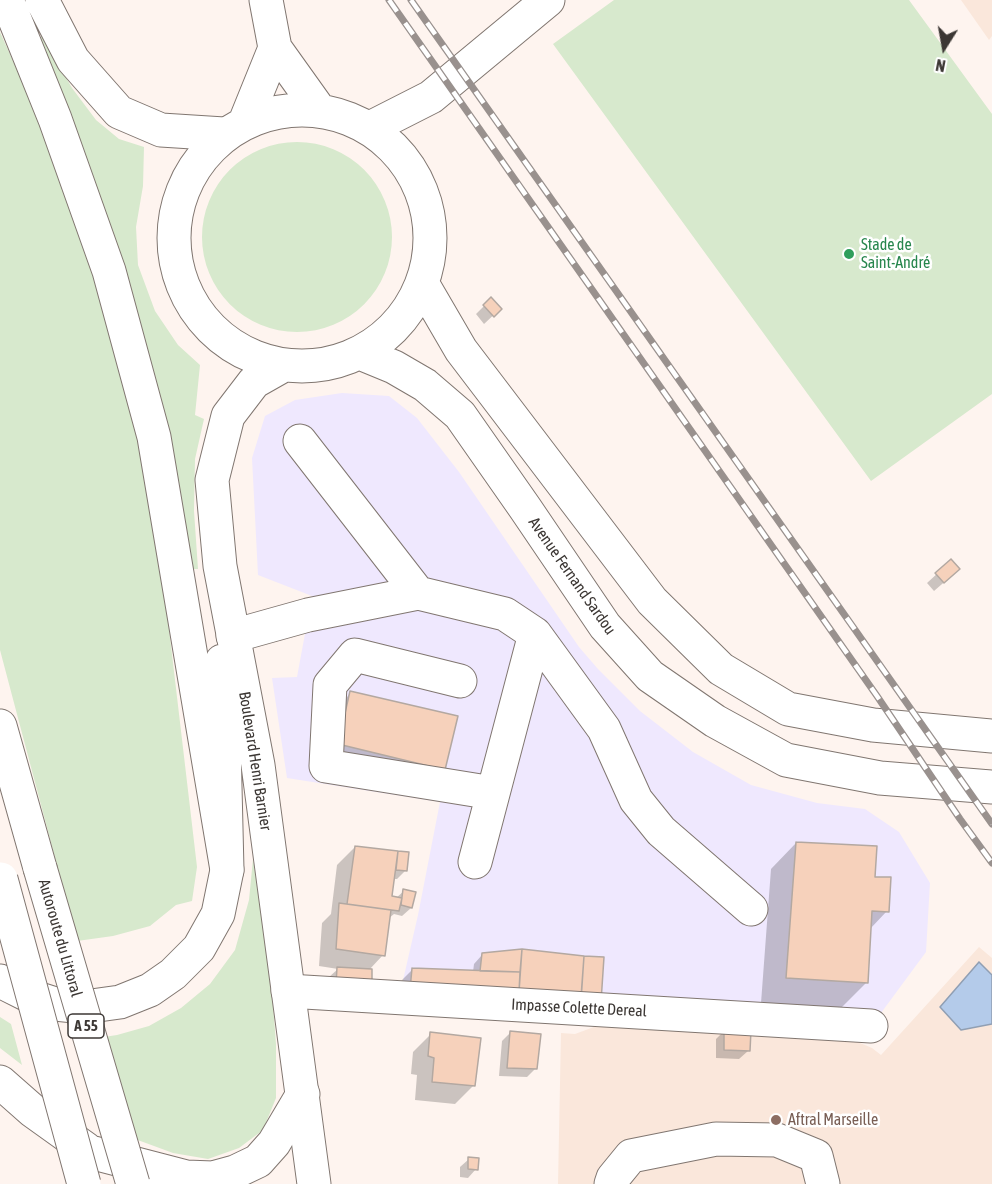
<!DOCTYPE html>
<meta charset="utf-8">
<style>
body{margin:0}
#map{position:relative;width:992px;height:1184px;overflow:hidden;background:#fef4ef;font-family:"Asap Condensed",sans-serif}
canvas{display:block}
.north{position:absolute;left:914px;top:18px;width:60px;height:60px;-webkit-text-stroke:4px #fff;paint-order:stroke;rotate:191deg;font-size:16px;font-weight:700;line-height:24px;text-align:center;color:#3c3734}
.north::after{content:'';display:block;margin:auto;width:21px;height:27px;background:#3c3734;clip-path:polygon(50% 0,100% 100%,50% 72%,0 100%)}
</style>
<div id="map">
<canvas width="992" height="1184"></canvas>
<div class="north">N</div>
</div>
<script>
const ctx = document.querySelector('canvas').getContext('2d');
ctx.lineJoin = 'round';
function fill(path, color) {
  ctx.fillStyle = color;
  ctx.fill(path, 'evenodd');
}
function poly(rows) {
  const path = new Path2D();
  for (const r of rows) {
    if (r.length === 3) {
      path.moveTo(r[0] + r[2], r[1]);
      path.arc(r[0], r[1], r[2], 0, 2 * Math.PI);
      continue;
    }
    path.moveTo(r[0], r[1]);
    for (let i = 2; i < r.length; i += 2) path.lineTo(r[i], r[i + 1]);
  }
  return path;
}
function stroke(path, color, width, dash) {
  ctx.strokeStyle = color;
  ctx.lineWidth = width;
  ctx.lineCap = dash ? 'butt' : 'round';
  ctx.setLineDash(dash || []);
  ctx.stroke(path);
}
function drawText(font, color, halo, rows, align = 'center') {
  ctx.font = font + ' "Asap Condensed",sans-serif';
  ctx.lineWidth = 5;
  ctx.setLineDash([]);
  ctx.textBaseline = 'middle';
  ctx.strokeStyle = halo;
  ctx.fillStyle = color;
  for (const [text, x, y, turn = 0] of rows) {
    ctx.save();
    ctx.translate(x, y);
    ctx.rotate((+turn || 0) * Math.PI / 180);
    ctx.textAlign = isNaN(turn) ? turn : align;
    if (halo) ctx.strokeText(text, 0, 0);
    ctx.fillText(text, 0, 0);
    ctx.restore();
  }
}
const built = poly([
 [961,0,992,0,992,36,989,40],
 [979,947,992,958,992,1184,558,1184,561,1033,575,1034,602,1024,839,1034,872,1048,881,1055]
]);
const industrial = poly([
 [342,393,389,396,417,418,459,472,579,647,598,669,640,711,693,752,751,785,817,803,865,809,899,832,930,883,926,952,881,1013,581,1001,401,989,418,915,440,802,287,778,272,678,297,677,312,596,258,575,252,458,265,416,295,400]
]);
const green = poly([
 [614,0,909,0,992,114,992,394,871,481,553,44],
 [0,32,58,161,117,346,153,493,197,867,192,901,176,905,150,926,113,936,77,941,0,650],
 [42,36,72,88,96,120,119,139,144,147,143,186,136,227,138,265,155,311,178,345,200,365,195,415,204,419,195,459,194,511,198,569,188,569,35,40],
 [297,237,95],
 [253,859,271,977,276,1044,276,1098,263,1130,239,1148,208,1159,173,1153,135,1139,104,1037,117,1035,149,1026,181,1008,210,984,235,950,249,900],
 [0,1017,11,1024,22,1065,0,1048]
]);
const water = poly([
 [979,962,992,975,992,1024,961,1030,940,1007,979,962]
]);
const shadow = poly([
 [491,299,500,309,484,324,476,314],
 [951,561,949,578,934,591,927,583],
 [351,693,444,769,313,770,325,719],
 [796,843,873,878,887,911,870,929,866,983,840,1009,761,1003,771,869],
 [355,847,407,854,406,870,397,879,393,879,390,897,396,898,404,891,411,908,402,916,394,914,388,919,383,955,369,970,370,987,329,977,338,969,319,966,322,923,331,914,337,865],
 [522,951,602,959,599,1001,394,988,412,970,473,972,474,964,482,955],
 [725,1030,748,1051,739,1059,716,1058,716,1039],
 [510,1033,536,1068,527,1077,499,1076,502,1041],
 [431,1034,473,1086,455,1104,415,1100,417,1075,411,1074,413,1052],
 [469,1159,476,1169,468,1178,460,1177,460,1167]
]);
const building = poly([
 [491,297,502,309,494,317,483,305,491,297],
 [951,559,960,569,944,583,935,573,951,559],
 [350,691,458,716,445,770,338,744,350,691],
 [796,842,877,846,875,877,891,877,889,912,872,911,868,983,786,978,796,842],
 [355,846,398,851,392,896,402,898,399,911,347,904,355,846],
 [398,851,409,852,407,871,396,870,398,851],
 [403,889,416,892,412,908,401,905,403,889],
 [339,903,391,910,385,956,336,949,339,903],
 [522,949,520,972,480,971,482,953,522,949],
 [522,949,584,956,581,997,519,992,522,949],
 [584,956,604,957,601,1002,581,1001,584,956],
 [337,967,372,969,372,988,336,985,337,967],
 [412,968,520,972,519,992,410,990,412,968],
 [724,1029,751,1030,750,1051,724,1050,724,1029],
 [510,1031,541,1034,537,1069,507,1068,510,1031],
 [430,1032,481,1038,475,1086,432,1082,434,1058,428,1056,430,1032],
 [468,1157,479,1158,478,1170,468,1169,468,1157]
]);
const minor = poly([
 [370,128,431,97,548,0],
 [300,441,418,593],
 [535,634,604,729,636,800,661,831,751,909],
 [233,636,308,615,418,593,505,614,535,634,475,862],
 [460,681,355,655,330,685,326,766,493,793],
 [288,991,871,1026],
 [611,1184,613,1178,631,1156,716,1139,777,1140,816,1156,823,1184]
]);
const major = poly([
 [266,0,275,48,320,111],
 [302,238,128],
 [245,122,275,48],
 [422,283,461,350,652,601,721,669,788,709,873,725,992,736],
 [360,353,394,367,425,385,460,415,525,508,605,626,650,676,715,721,786,760,880,778,992,787],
 [284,365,254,382,228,416,212,480,220,566,258,765,314,1184],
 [0,981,30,996,55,1004,84,1007,120,1002,150,990,173,974,199,948,218,914,227,870,222,661]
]);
const highway = poly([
 [7,0,55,119,109,271,154,437,227,870],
 [42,0,73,60,119,112,161,130,224,134],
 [0,726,40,868],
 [0,1082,33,1111,86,1149],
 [90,1152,186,1177,213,1178,235,1172,258,1161,274,1143,303,1094]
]);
const rail = poly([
 [389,0,877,696,960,819,992,863],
 [411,0,992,824]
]);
const highwayBridge = poly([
 [40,868,133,1184],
 [1,879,84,1184]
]);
const markers = [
 [849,254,6,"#2e9e5b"],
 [776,1120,6,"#8d6e63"]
];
const shields = [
 [86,1026,36]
];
const shieldNames = [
 ["A 55",86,1026]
];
const leisureNames = [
 ["Stade de",861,245],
 ["Saint-André",861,263]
];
const streetNames = [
 ["Avenue Fernand Sardou",572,576,55],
 ["Boulevard Henri Barnier",255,761,81],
 ["Autoroute du Littoral",60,938,74],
 ["Impasse Colette Dereal",579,1008,3]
];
const educationNames = [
 ["Aftral Marseille",788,1120]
];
fill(built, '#fae7db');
fill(industrial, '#efe8fe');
fill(green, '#d7e9cd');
fill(water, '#b4cbea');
stroke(water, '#909fb3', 1.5);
fill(shadow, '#0003');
fill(building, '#f6d1bb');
stroke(building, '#b3a8a1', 1.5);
stroke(minor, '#807670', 35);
stroke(major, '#807670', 35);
stroke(highway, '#807670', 35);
stroke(minor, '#fff', 33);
stroke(major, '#fff', 33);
stroke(highway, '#fff', 33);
stroke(rail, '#99918e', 7);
stroke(rail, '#fff', 4.5, [14]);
stroke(highwayBridge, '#807670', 35, []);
stroke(highwayBridge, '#fff', 33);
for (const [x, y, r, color] of markers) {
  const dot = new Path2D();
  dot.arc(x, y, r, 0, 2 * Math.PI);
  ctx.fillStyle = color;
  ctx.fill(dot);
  stroke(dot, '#fff', 2);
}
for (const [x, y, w] of shields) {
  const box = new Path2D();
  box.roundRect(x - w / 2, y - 12, w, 24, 4.5);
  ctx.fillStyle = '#fff';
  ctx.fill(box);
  stroke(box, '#3c3734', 1.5);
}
drawText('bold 15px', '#3c3734', null, shieldNames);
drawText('16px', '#27864d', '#fff', leisureNames, 'left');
drawText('16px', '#3c3734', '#fff', streetNames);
drawText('16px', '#785e54', '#fff', educationNames, 'left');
</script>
